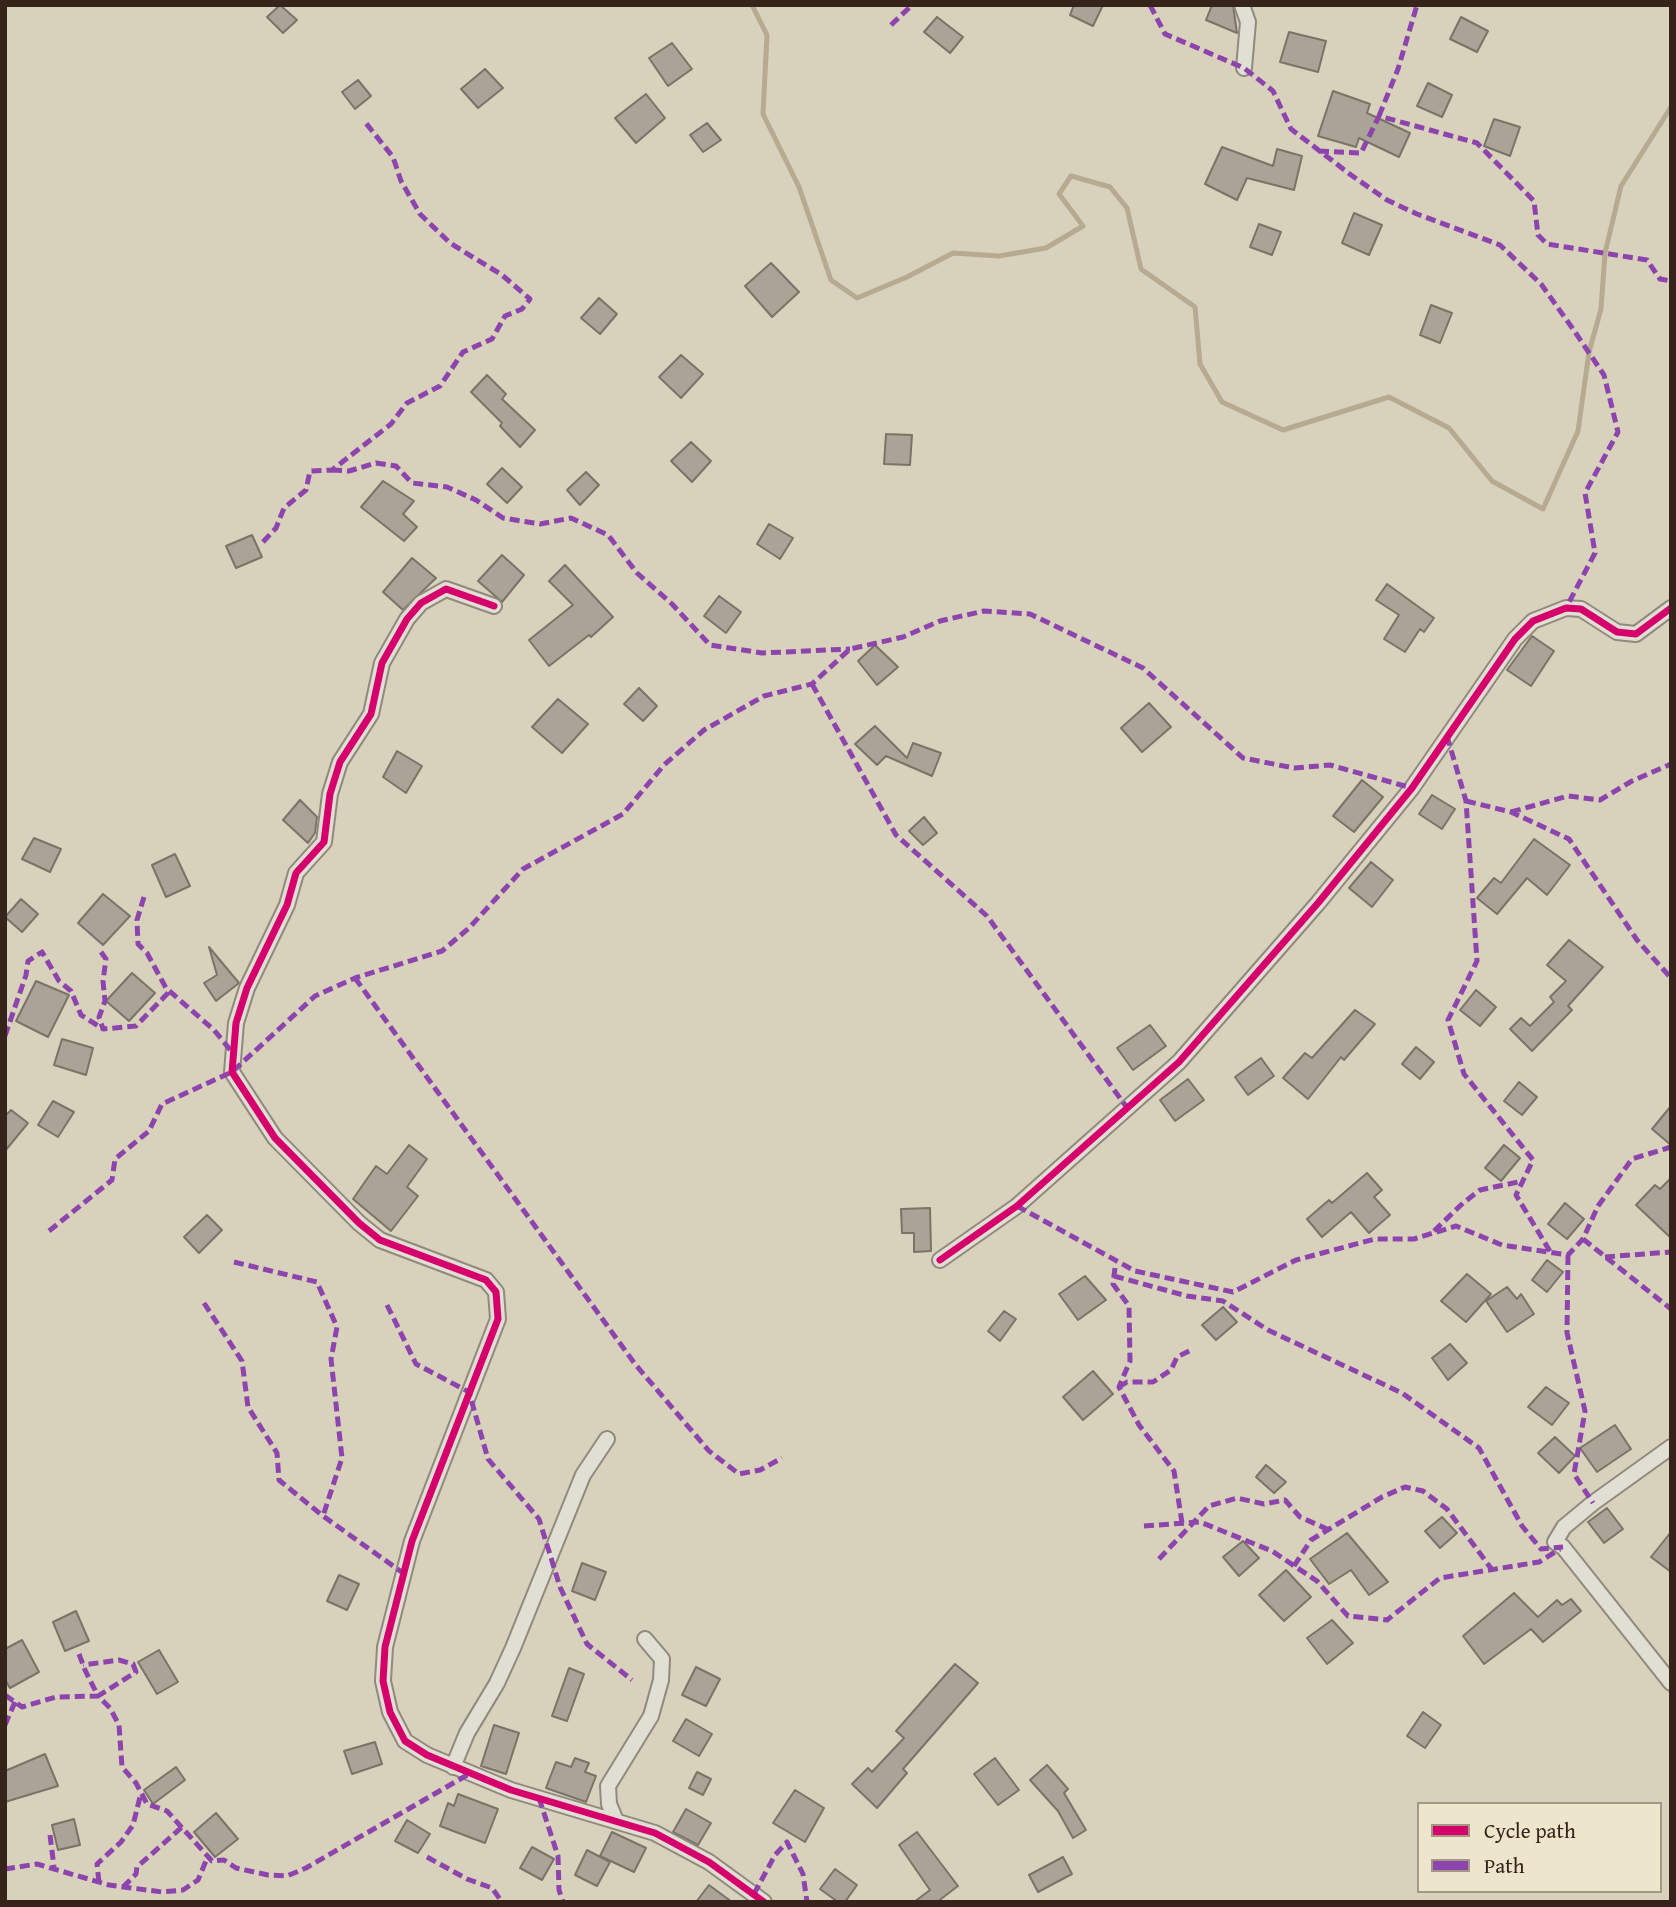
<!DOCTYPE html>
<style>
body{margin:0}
#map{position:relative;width:1676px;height:1907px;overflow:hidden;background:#d8d2bd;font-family:"Gentium Book Plus",serif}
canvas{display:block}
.frame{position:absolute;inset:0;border:7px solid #36231a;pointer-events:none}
.legend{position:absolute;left:1417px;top:1802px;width:245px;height:91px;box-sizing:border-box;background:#ede6cd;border:2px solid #a49885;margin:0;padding:9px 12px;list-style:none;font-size:21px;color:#36231a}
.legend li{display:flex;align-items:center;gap:14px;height:35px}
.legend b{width:35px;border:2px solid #a49885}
</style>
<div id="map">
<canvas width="1676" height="1907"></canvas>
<div class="frame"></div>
<ul class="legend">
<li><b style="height:9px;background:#d6006c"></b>Cycle path</li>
<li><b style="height:9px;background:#8e44ad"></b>Path</li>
</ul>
</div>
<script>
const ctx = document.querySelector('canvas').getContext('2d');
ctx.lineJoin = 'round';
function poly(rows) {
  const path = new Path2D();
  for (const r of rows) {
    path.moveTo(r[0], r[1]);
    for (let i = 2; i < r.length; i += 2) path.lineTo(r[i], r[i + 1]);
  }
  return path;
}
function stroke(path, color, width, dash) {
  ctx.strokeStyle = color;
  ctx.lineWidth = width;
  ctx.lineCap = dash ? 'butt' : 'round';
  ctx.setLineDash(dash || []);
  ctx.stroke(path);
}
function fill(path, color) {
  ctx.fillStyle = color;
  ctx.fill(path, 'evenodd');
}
const stream = poly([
 [752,5,767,35,763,114,799,187,831,280,857,298,907,277,953,253,999,256,1046,248,1083,226,1059,194,1071,176,1110,187,1127,208,1141,269,1195,307,1200,364,1222,402,1283,430,1389,397,1449,428,1492,481,1543,509,1578,431,1589,352,1601,309,1605,253,1621,186,1671,107]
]);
const building = poly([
 [280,5,297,20,283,33,267,17,280,5],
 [1074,5,1103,5,1093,26,1070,15,1074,5],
 [1212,5,1233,5,1237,33,1206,20,1212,5],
 [937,17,963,37,950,53,924,32,937,17],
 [1461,17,1488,31,1477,52,1450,39,1461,17],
 [1289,32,1326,41,1318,72,1280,62,1289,32],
 [672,43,692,69,668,86,649,58,672,43],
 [485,69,503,88,478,108,461,89,485,69],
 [358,80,371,96,355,109,342,92,358,80],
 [1428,83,1452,95,1442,117,1417,106,1428,83],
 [1333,91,1370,104,1367,113,1410,133,1399,157,1359,138,1356,147,1318,136,1333,91],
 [646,94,665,118,636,143,615,118,646,94],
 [1494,119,1520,127,1510,156,1484,146,1494,119],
 [707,123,721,140,703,152,690,135,707,123],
 [1222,147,1273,166,1277,149,1302,156,1294,190,1247,178,1237,200,1205,184,1222,147],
 [1354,213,1382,225,1369,255,1342,243,1354,213],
 [1259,224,1281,232,1272,255,1250,247,1259,224],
 [771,263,799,292,772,317,745,286,771,263],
 [599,298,617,314,600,334,581,318,599,298],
 [1431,305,1452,313,1440,343,1420,335,1431,305],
 [681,355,703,374,681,398,659,377,681,355],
 [487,375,506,394,502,399,535,430,520,447,500,426,502,423,471,392,487,375],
 [886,434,912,435,910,465,884,464,886,434],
 [691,442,711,461,692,482,671,461,691,442],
 [502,468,522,487,507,503,487,484,502,468],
 [586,472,599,485,580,505,567,490,586,472],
 [383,481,414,501,403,514,417,527,404,541,361,507,383,481],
 [769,524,793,538,780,559,757,544,769,524],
 [252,535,262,557,236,568,226,546,252,535],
 [502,555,524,575,502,602,478,581,502,555],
 [412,558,436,578,403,610,383,592,412,558],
 [565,565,613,617,591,637,589,635,549,666,529,640,573,605,549,581,565,565],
 [1387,584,1434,618,1424,632,1420,629,1405,652,1384,639,1399,615,1376,600,1387,584],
 [719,596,741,612,726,633,704,616,719,596],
 [1532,636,1554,651,1531,686,1507,670,1532,636],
 [875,645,898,667,877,685,858,661,875,645],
 [639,688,657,706,643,721,624,704,639,688],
 [558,699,588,724,562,753,532,727,558,699],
 [1149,703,1171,727,1142,752,1121,728,1149,703],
 [875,726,907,758,913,743,941,753,932,776,886,756,877,765,855,744,875,726],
 [397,751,422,766,406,793,383,777,397,751],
 [1362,780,1383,797,1354,832,1333,816,1362,780],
 [1432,795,1455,809,1442,829,1419,814,1432,795],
 [300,800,317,817,315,833,308,843,283,820,300,800],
 [924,817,937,833,923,845,909,831,924,817],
 [34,838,61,849,50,872,22,859,34,838],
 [1534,839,1570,865,1547,895,1527,878,1497,914,1477,898,1494,878,1501,883,1534,839],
 [175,854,190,886,166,897,152,865,175,854],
 [1371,862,1393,880,1372,907,1349,888,1371,862],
 [103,894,130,916,103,945,78,923,103,894],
 [21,899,38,914,22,932,5,917,21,899],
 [1569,940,1603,967,1568,1006,1572,1010,1532,1051,1510,1029,1521,1018,1530,1026,1554,1002,1550,997,1566,981,1547,965,1569,940],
 [209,947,239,983,216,1001,204,983,217,975,209,947],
 [132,973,155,993,129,1021,106,1001,132,973],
 [36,981,69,995,48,1037,16,1021,36,981],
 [1476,990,1496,1007,1480,1026,1460,1010,1476,990],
 [1355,1010,1375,1024,1344,1060,1341,1057,1308,1099,1283,1078,1305,1053,1312,1058,1355,1010],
 [1150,1025,1166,1046,1133,1070,1117,1048,1150,1025],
 [62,1039,93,1048,86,1075,54,1065,62,1039],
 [1416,1047,1434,1062,1420,1079,1402,1064,1416,1047],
 [1261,1058,1274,1076,1248,1095,1235,1077,1261,1058],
 [1188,1079,1204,1100,1175,1121,1160,1100,1188,1079],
 [1519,1082,1537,1097,1522,1115,1504,1101,1519,1082],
 [53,1101,74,1112,58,1137,38,1125,53,1101],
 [1671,1106,1671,1145,1652,1129,1671,1106],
 [11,1110,28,1123,5,1151,5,1116,11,1110],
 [409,1145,427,1159,407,1187,418,1196,391,1231,353,1199,376,1166,387,1174,409,1145],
 [1504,1145,1520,1158,1501,1181,1485,1168,1504,1145],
 [1367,1173,1382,1190,1374,1197,1390,1215,1369,1233,1351,1212,1322,1237,1307,1219,1329,1200,1332,1203,1367,1173],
 [1671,1178,1671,1238,1636,1205,1655,1185,1660,1189,1671,1178],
 [1565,1203,1584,1219,1567,1239,1548,1224,1565,1203],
 [930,1208,931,1251,914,1252,914,1233,902,1233,901,1209,930,1208],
 [207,1215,222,1230,199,1253,184,1237,207,1215],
 [1547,1260,1563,1272,1547,1292,1532,1280,1547,1260],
 [1467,1274,1491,1294,1466,1322,1441,1301,1467,1274],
 [1085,1276,1106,1300,1078,1320,1059,1294,1085,1276],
 [1507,1287,1517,1299,1521,1294,1534,1314,1507,1332,1486,1301,1507,1287],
 [1223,1307,1237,1322,1216,1340,1202,1325,1223,1307],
 [1004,1311,1016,1319,1000,1341,988,1331,1004,1311],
 [1450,1344,1467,1363,1448,1380,1432,1358,1450,1344],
 [1093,1371,1113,1394,1083,1420,1063,1397,1093,1371],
 [1546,1387,1569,1403,1552,1425,1528,1407,1546,1387],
 [1615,1425,1631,1449,1597,1472,1580,1448,1615,1425],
 [1555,1437,1575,1456,1559,1473,1538,1453,1555,1437],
 [1266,1465,1286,1482,1274,1493,1256,1477,1266,1465],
 [1607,1508,1623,1529,1604,1543,1588,1522,1607,1508],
 [1442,1517,1457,1533,1440,1548,1425,1531,1442,1517],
 [1671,1532,1671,1572,1651,1557,1671,1532],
 [1347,1533,1388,1582,1369,1595,1351,1570,1329,1584,1310,1559,1347,1533],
 [1243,1541,1259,1558,1239,1576,1223,1557,1243,1541],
 [582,1563,606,1572,595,1600,572,1591,582,1563],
 [1286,1570,1311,1597,1284,1621,1259,1595,1286,1570],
 [339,1575,359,1584,347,1610,327,1601,339,1575],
 [1514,1593,1538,1617,1557,1600,1562,1605,1571,1599,1581,1611,1543,1642,1531,1629,1484,1664,1463,1636,1514,1593],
 [76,1611,89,1641,65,1651,53,1622,76,1611],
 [1332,1620,1353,1643,1327,1664,1307,1638,1332,1620],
 [22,1640,39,1672,10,1688,5,1680,5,1649,22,1640],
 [159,1650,178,1682,157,1694,138,1662,159,1650],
 [955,1664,978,1683,903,1769,907,1773,877,1808,852,1784,868,1768,872,1772,904,1738,896,1731,955,1664],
 [696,1667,720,1679,706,1706,682,1695,696,1667],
 [569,1668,584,1674,567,1721,552,1716,569,1668],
 [1423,1712,1441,1725,1425,1748,1407,1736,1423,1712],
 [686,1719,712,1734,699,1756,673,1741,686,1719],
 [494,1725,519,1733,506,1774,481,1766,494,1725],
 [375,1742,382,1764,352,1774,344,1751,375,1742],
 [45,1754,58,1786,5,1802,5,1771,45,1754],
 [575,1758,589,1763,585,1772,596,1776,586,1802,546,1788,556,1762,571,1767,575,1758],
 [995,1758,1019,1790,998,1805,974,1774,995,1758],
 [1047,1765,1068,1789,1064,1793,1086,1830,1073,1838,1058,1811,1030,1780,1047,1765],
 [176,1767,185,1780,153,1804,144,1790,176,1767],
 [697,1772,711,1779,703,1795,689,1788,697,1772],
 [795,1790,824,1808,805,1842,773,1823,795,1790],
 [458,1794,498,1809,485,1843,440,1826,448,1803,454,1806,458,1794],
 [686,1809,711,1823,698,1845,673,1832,686,1809],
 [216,1813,238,1839,215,1857,194,1832,216,1813],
 [74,1819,80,1845,58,1850,52,1825,74,1819],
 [407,1820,430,1834,418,1853,395,1841,407,1820],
 [612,1832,646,1848,634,1872,600,1856,612,1832],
 [917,1832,958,1886,937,1902,914,1902,930,1890,899,1845,917,1832],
 [532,1847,554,1859,542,1880,520,1868,532,1847],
 [587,1850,610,1862,597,1886,575,1875,587,1850],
 [1063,1857,1072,1874,1038,1892,1029,1875,1063,1857],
 [835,1869,857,1885,845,1902,838,1902,820,1889,835,1869],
 [709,1885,732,1902,696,1902,709,1885]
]);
const minor = poly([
 [1242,5,1248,22,1244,68],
 [494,606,446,589,421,603,407,619,382,663,371,714,340,762,330,794,324,842,296,873,287,905,247,988,236,1023,232,1072,275,1138,359,1223,380,1240,486,1280,496,1292,498,1319,412,1541,385,1647,383,1681,390,1712,405,1741,427,1755,511,1790,655,1833,709,1862,764,1902],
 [940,1260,1017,1206,1179,1062,1318,903,1412,788,1515,639,1533,621,1566,608,1581,609,1617,632,1636,634,1671,608],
 [1671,1447,1593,1503,1564,1527,1555,1542,1563,1547,1671,1683],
 [453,1767,467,1733,497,1683,513,1648,583,1475,607,1439],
 [616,1821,609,1804,608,1786,651,1716,661,1680,662,1659,645,1639]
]);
const quiet = poly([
 [1150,5,1165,34,1244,68,1273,91,1291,129,1351,175,1387,200,1417,214,1500,245,1541,284,1573,329,1604,375,1618,432,1585,493,1595,553,1566,608],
 [891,25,912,5],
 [1379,116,1398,69,1417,5],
 [1319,151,1361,153,1379,116,1477,143,1534,201,1538,235,1547,244,1647,260,1660,279,1671,281],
 [332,470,349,471,376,463,396,466,412,483,447,487,476,500,503,518,540,524,571,518,608,535,637,573,672,604,710,645,762,653,850,649],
 [263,542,276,528,284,508,306,490,310,471,332,470,391,424,407,403,440,386,463,352,492,339,505,316,522,309,530,299,502,275,450,243,420,214,401,181,393,157,365,122],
 [812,684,896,835,987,916,1128,1109],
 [1447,736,1466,801,1477,961,1448,1020,1464,1074,1533,1160,1516,1195,1551,1253],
 [1466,801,1511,812,1569,839,1637,940,1671,978],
 [1511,812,1568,796,1600,800,1632,781,1671,764],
 [144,897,137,920,138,944,147,953,166,988,214,1030,232,1052],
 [101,952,106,959,103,981,105,1001,99,1017,103,1029,136,1026,170,991],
 [355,978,635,1364,709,1451,739,1474,760,1470,782,1458],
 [5,1036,26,975,28,961,42,952,59,981,71,991,81,1015,103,1029],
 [1017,1206,1135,1271,1233,1292,1296,1260,1375,1239,1414,1239,1456,1226,1502,1245,1568,1255,1583,1239,1598,1206,1632,1159,1671,1147],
 [49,1231,112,1180,115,1159,149,1131,162,1104,232,1072,315,996,355,978,442,951,469,928,523,869,623,814,664,765,704,730,764,696,812,684,850,649,903,637,940,621,984,611,1030,614,1143,668,1243,758,1294,768,1330,765,1412,788],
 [1434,1231,1463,1203,1480,1190,1523,1181],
 [1583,1239,1671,1309],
 [1568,1255,1567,1333,1585,1411,1574,1474,1593,1503],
 [1605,1257,1671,1252],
 [234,1262,317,1282,337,1327,331,1359,342,1458,323,1516],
 [1115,1268,1113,1284,1129,1306,1130,1361,1119,1387,1139,1425,1174,1471,1182,1523],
 [1114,1276,1187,1296,1223,1301,1268,1330,1402,1393,1479,1448,1522,1526,1541,1549,1563,1547],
 [204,1303,242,1361,248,1407,277,1453,279,1480,323,1516,403,1573],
 [387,1305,416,1364,469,1392,488,1459,539,1519,560,1587,587,1644,632,1680],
 [1119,1387,1127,1382,1153,1382,1171,1370,1177,1357,1191,1350],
 [1144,1526,1200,1522,1272,1551,1317,1581,1348,1616,1387,1620,1440,1578,1539,1562,1560,1549],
 [1159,1559,1209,1506,1237,1498,1264,1504,1285,1500,1300,1517,1327,1529],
 [1294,1566,1311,1540,1382,1497,1405,1487,1423,1491,1447,1509,1493,1571],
 [79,1654,85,1670,98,1696,136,1672,133,1664,119,1660,83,1665],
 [5,1695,22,1707,56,1697,98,1696,110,1708,119,1725,122,1767,136,1783,147,1804,167,1811,212,1861,224,1860,236,1868,268,1875,287,1876,306,1868,469,1774],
 [5,1725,15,1702],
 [539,1798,558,1856,559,1890,563,1902],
 [50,1835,54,1867],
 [427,1857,467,1879,492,1888,502,1902],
 [5,1869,37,1864,109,1885,162,1892,183,1890,198,1880,208,1856],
 [99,1882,97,1864,121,1842,133,1825,141,1793],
 [123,1887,136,1874,137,1867,182,1827],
 [754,1894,775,1855,787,1842,803,1874,807,1902]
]);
const cycleway = poly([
 [494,606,446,589,421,603,407,619,382,663,371,714,340,762,330,794,324,842,296,873,287,905,247,988,236,1023,232,1072,275,1138,359,1223,380,1240,486,1280,496,1292,498,1319,412,1541,385,1647,383,1681,390,1712,405,1741,427,1755,511,1790,655,1833,709,1862,764,1902],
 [940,1260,1017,1206,1179,1062,1318,903,1412,788,1515,639,1533,621,1566,608,1581,609,1617,632,1636,634,1671,608]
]);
stroke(stream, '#b6ab91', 5);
fill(building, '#a9a496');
stroke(building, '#7a7368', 2);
stroke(minor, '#908a7e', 18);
stroke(minor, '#e1ded3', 14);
stroke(quiet, '#8e44ad', 5, [10, 5]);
stroke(cycleway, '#d6006c', 7);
</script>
